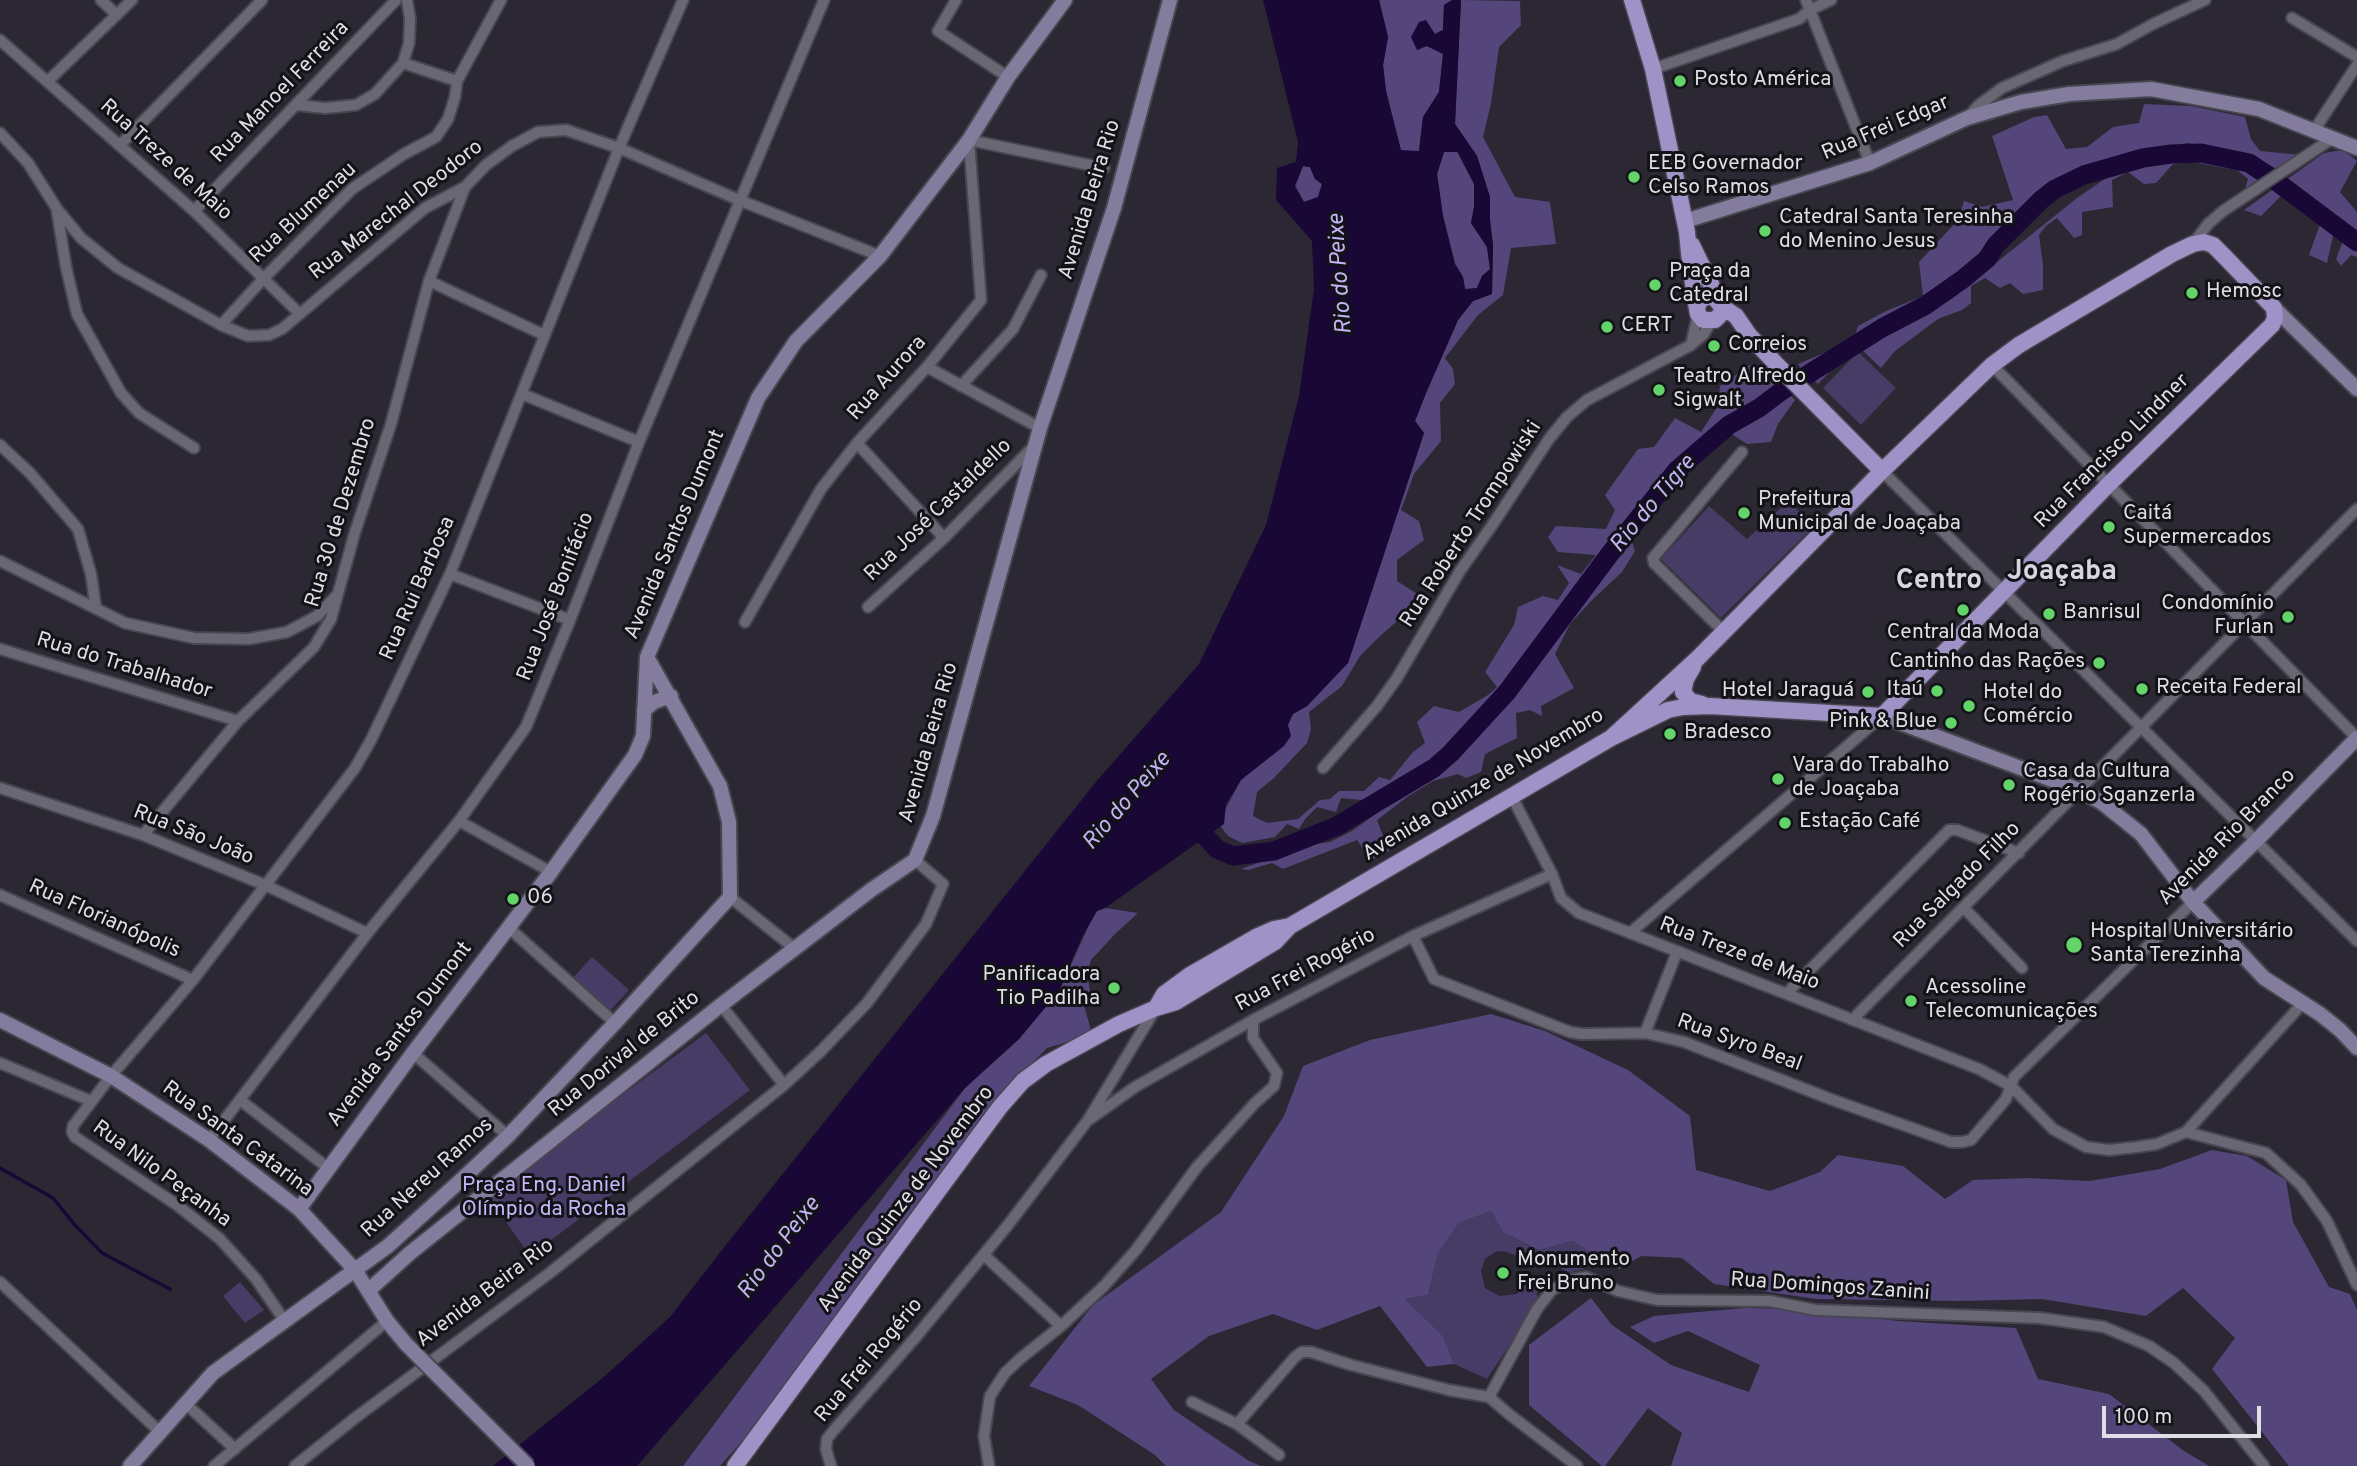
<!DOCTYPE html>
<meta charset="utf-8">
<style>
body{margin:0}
#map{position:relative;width:2357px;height:1466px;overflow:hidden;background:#2b2833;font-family:Overpass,sans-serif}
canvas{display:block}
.scale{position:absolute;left:2102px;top:1406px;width:159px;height:32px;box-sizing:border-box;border:4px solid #dfdee5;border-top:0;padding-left:9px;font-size:21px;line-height:24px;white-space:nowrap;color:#dfdee5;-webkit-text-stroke:5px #131217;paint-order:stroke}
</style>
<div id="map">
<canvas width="2357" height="1466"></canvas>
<div class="scale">100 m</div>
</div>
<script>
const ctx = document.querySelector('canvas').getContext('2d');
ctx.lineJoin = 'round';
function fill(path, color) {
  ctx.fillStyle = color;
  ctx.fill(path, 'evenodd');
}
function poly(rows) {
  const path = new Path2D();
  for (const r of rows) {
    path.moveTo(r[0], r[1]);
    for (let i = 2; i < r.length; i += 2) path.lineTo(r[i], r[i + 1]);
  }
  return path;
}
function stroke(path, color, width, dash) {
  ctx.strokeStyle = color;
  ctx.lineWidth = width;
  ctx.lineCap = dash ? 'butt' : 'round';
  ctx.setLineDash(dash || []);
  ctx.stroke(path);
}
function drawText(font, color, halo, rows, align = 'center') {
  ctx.font = font + ' Overpass,sans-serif';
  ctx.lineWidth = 6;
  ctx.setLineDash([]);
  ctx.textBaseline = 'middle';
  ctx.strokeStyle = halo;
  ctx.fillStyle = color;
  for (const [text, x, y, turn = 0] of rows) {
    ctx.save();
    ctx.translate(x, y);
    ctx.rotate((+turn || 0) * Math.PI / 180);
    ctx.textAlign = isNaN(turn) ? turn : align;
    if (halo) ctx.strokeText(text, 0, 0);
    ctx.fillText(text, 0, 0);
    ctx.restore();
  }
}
const green = poly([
 [1858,352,1896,388,1861,425,1823,388],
 [1788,501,1814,526,1721,618,1661,559,1709,506,1747,539],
 [592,957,629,990,609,1012,572,979],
 [706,1033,750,1090,530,1256,487,1195],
 [1491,1211,1503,1232,1537,1250,1573,1241,1608,1262,1569,1273,1537,1254,1522,1258,1507,1252,1497,1251,1485,1259,1481,1271,1485,1288,1500,1296,1517,1294,1524,1286,1533,1280,1548,1279,1536,1294,1541,1298,1487,1379,1454,1364,1443,1336,1405,1299,1428,1295,1438,1253,1459,1223],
 [240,1282,264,1310,245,1323,223,1296]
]);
const forest = poly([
 [1379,0,1452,0,1444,5,1443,30,1435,34,1427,46,1443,54,1439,92,1423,117,1419,151,1401,151,1386,91,1383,65,1388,37],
 [1461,0,1520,1,1521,25,1499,47,1491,103,1483,137,1515,197,1550,202,1556,244,1511,248,1503,295,1478,315,1445,358,1453,369,1455,384,1440,403,1441,441,1414,474,1401,510,1419,521,1424,540,1397,560,1397,581,1428,601,1405,614,1380,636,1360,656,1342,686,1309,712,1311,729,1307,743,1274,778,1257,792,1253,816,1267,823,1298,819,1320,800,1330,799,1339,791,1364,791,1379,777,1390,780,1413,752,1425,743,1417,722,1434,706,1459,712,1488,695,1497,687,1485,672,1514,625,1518,607,1543,596,1558,600,1569,583,1557,565,1581,574,1596,555,1558,552,1548,537,1556,526,1606,529,1615,510,1605,495,1638,449,1654,447,1675,418,1701,432,1718,406,1720,386,1750,365,1763,364,1773,372,1783,387,1705,439,1671,473,1611,548,1517,676,1485,715,1459,740,1382,796,1362,800,1341,798,1336,812,1317,807,1305,819,1299,829,1287,824,1275,837,1242,843,1228,836,1218,823,1241,780,1293,714,1307,706,1348,663,1424,433,1415,421,1426,393,1458,320,1473,301,1492,294,1493,245,1490,220,1490,197,1477,156,1455,124],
 [2144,104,2191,106,2245,117,2251,139,2260,151,2301,155,2278,169,2229,150,2187,143,2142,152,2056,185,2035,201,1949,288,1814,364,1804,373,1798,364,1853,341,1858,326,1886,311,1923,296,1919,262,1958,220,1964,201,1982,207,2013,200,1992,136,2034,117,2047,115,2066,149,2087,147,2113,127,2139,123],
 [2343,150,2357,161,2340,192,2357,212,2357,257,2351,255,2341,266,2336,259,2346,233,2335,227,2327,263,2309,255,2322,219,2289,188,2261,216,2244,210,2324,153],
 [1444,152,1457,152,1474,184,1474,207,1471,223,1487,247,1490,269,1482,276,1477,288,1465,290,1463,277,1455,264,1443,216,1437,174],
 [2181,157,2231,162,2267,176,2244,192,2248,179,2237,170,2192,162,2173,164,2156,183,2144,184,2128,172,2112,180,2113,207,2082,212,2082,235,2074,238,2057,218,2046,226,2039,235,2043,265,2043,290,2023,294,2010,283,2000,288,1985,278,1971,286,1971,303,1962,310,1938,319,1895,351,1881,368,1862,350,1852,353,1840,361,1818,384,1810,376,1856,349,1874,343,1951,299,2077,198,2118,170,2147,162],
 [1303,166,1310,167,1315,179,1322,184,1318,197,1304,202,1295,186],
 [1789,394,1795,400,1778,424,1771,442,1747,444,1730,433],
 [1631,539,1635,551,1622,572,1591,601,1570,624,1555,654,1574,688,1541,706,1542,716,1530,710,1516,713,1517,738,1485,754,1481,772,1466,778,1458,774,1433,781,1407,797,1377,820,1389,851,1371,860,1357,840,1283,869,1272,863,1248,870,1241,869,1308,845,1330,842,1352,831,1456,756,1515,691],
 [1105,908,1138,913,1115,934,1091,960,1087,973,1090,991,1084,1006,1091,1030,1067,1042,1047,1048,1012,1083,758,1423,720,1466,683,1466,965,1088,1019,1039,1059,991,1090,923,1097,911],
 [1491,1014,1545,1031,1628,1070,1690,1116,1696,1170,1770,1191,1820,1172,1838,1155,1903,1166,1945,1199,1973,1180,2028,1178,2090,1181,2160,1169,2212,1150,2247,1156,2286,1180,2293,1222,2329,1287,2350,1294,2357,1310,2357,1466,2289,1466,2212,1369,2235,1338,2183,1288,2146,1316,2042,1299,1960,1301,1817,1299,1714,1284,1682,1258,1641,1256,1619,1269,1573,1241,1538,1250,1503,1232,1491,1211,1459,1223,1438,1253,1428,1295,1405,1299,1443,1336,1454,1364,1427,1367,1380,1306,1317,1330,1273,1314,1209,1336,1151,1379,1174,1410,1249,1461,1261,1466,1166,1466,1155,1455,1078,1405,1029,1386,1093,1305,1221,1212,1284,1116,1303,1066,1370,1040],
 [1591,1298,1612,1325,1671,1365,1749,1392,1760,1365,1688,1331,1654,1343,1630,1327,1654,1316,1744,1308,1796,1309,1898,1321,2016,1328,2038,1379,2109,1394,2184,1451,2209,1466,1671,1466,1682,1433,1648,1408,1605,1466,1602,1466,1529,1405,1529,1345]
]);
const water = poly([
 [1263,0,1379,0,1388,37,1383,65,1386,91,1401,150,1419,151,1423,117,1439,92,1443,54,1427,46,1417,50,1411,37,1419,22,1426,20,1435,34,1443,30,1444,5,1452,0,1461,0,1455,124,1477,156,1490,197,1490,220,1493,245,1492,294,1473,301,1458,320,1426,393,1415,421,1424,433,1348,663,1307,706,1293,714,1288,725,1291,736,1284,746,1241,780,1226,804,1224,824,1105,908,1097,911,1082,937,1059,991,1019,1039,965,1088,637,1466,493,1466,605,1376,670,1317,725,1246,1096,782,1199,664,1266,525,1299,396,1314,289,1312,241,1276,200,1277,168,1296,162,1298,142],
 [1444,152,1458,152,1474,184,1474,207,1471,223,1487,247,1490,269,1482,276,1477,288,1465,289,1463,277,1455,264,1443,216,1437,174],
 [1303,166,1310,167,1315,179,1322,184,1318,197,1304,202,1295,186]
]);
const stream = poly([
 [0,1168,53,1198,74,1224,102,1253,170,1289]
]);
const river = poly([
 [1188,818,1217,849,1233,856,1274,851,1337,826,1434,768,1451,753,1507,692,1609,555,1677,470,1729,425,1759,408,1783,390,1882,328,1926,305,1963,279,1987,259,1996,245,2041,200,2055,189,2084,175,2143,158,2171,154,2201,153,2249,163,2273,179,2357,242]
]);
const street = poly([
 [101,0,117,15],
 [956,0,938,31,1008,77],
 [1806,0,1870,163],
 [2292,18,2357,57],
 [0,40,194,211,300,314],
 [403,63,457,81],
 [1653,69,1799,19,1810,10,1831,0],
 [48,81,132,0],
 [297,105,325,108,356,105,375,94,403,63,409,43,410,19,407,0],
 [1968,117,1979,105,2002,88,2063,61,2117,44,2153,24,2205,0],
 [2315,129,2357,65],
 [0,133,28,163,57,209,81,238,118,268,221,325,248,336,269,335,282,329,425,208,465,187,486,165,512,146,538,132,566,130,619,148,739,200,880,256],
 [120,145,262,0],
 [57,211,66,267,77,314,121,393,139,413,194,448],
 [194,211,396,0],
 [2193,244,2208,224,2223,211,2333,138],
 [429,281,544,335],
 [221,325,263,279,352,189,404,154,436,137,448,119,455,97,457,81,501,0],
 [1691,345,1698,314],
 [1992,365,2357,738],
 [927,367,1040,428],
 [961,386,1013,329,1041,275],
 [522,394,639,442],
 [857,443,944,538],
 [0,445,30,473,78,529,91,574,96,609],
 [1882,471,2357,941],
 [0,561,125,623,194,638,249,639,287,632,317,616,336,596],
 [450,574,570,620],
 [868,607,944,538,1034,446],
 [745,622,821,489,857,443,927,367,981,300,969,140,1104,168],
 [1724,632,1654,563,1653,558,1742,452],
 [0,649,238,721],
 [1323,768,1377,706,1397,678,1460,571,1493,524,1549,439,1567,417,1587,400,1691,345,1704,334,1711,321],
 [0,788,143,835,265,885,367,933],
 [1512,797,1552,874,1561,898,1579,913,1979,1069,2011,1086,2053,1129,2086,1147,2109,1150,2137,1147,2157,1144,2186,1132,2266,1153,2301,1185,2327,1221,2357,1285],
 [459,821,551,872],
 [143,835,238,721,314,647,331,619,355,532,391,424,429,281,465,187],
 [0,895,193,980],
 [730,897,794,948],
 [1964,908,2022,968],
 [509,928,615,1023],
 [1630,933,1882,716],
 [1413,936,1434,979,1570,1032,1582,1034,1645,1033,1684,1042,1833,1100,1951,1142,1962,1142,1971,1140,2006,1099,2014,1077,2193,902],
 [1787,993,1949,830,1957,830,2019,853],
 [721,1005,784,1085],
 [1852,1020,2357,509],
 [1645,1033,1677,952],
 [413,1053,508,1136],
 [0,1063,91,1101],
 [240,1100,328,1168],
 [1090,1119,1135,1087,1253,1020,1413,936,1552,874],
 [2186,1132,2302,1004],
 [209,1140,370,930,459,821,526,727,570,620,639,442,824,0],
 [984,1255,1061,1326],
 [0,1282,160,1432],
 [284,1320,256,1279,220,1239,177,1205,75,1137,72,1132,73,1126,111,1076,193,980,355,768,371,740,450,574,619,148,683,0],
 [1489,1397,1537,1309,1552,1290,1570,1280,1586,1277,1618,1291,1657,1300,1770,1301,1816,1310,2040,1318,2104,1327,2149,1346,2174,1363,2204,1391,2264,1466],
 [1192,1402,1237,1424,1279,1455],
 [185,1403,235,1449],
 [1237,1424,1295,1357,1302,1352,1311,1352,1351,1365,1449,1390,1489,1397,1510,1415,1577,1466],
 [214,1466,387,1321],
 [295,1466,355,1418,551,1272,784,1085,820,1052,867,1003,926,924,943,884,915,860],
 [831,1466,826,1449,827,1439,834,1430,915,1338,1008,1225,1088,1120,1156,1008],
 [989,1466,984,1436,990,1396,1005,1373,1021,1358,1061,1326,1104,1286,1136,1250,1197,1167,1255,1103,1274,1086,1277,1073,1253,1038,1253,1020]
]);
const secondary = poly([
 [1685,221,1870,163,1967,118,2021,102,2069,94,2151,89,2259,109,2357,148],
 [2274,308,2357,389],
 [644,710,654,702,671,696],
 [1882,716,2079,790,2101,802,2141,834,2193,902,2264,978,2320,1014,2340,1030,2357,1048],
 [2193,902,2256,841,2357,738],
 [0,1020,111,1076,209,1140,299,1209,355,1270,387,1321,406,1344],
 [299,1209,413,1053,551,872,635,755,643,736,647,657,758,398,796,341,880,256,969,140,1008,77,1065,0],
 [368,1291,410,1253,721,1005,871,890,915,860,933,816,1040,428,1114,208,1170,0],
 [130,1466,213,1373,388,1246,460,1181,508,1136,615,1023,730,897,729,822,720,786,647,657]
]);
const primary = poly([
 [1632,0,1653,69,1687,232,1689,253,1694,291,1697,309,1698,314,1703,320,1715,320,1721,314,1722,307,1714,297,1706,297,1699,301,1697,309],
 [1692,245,1718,299],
 [1722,307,1736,316,1749,335,1777,365,1882,471],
 [1693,667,1686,679,1683,692,1690,701,1702,704],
 [1156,1008,1164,994,1190,975,1258,936,1274,929,1290,926],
 [735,1466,1000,1107,1023,1081,1046,1064,1119,1024,1156,1008,1176,1002,1275,942,1290,926,1611,738,1697,659,1882,471,1992,365,2019,345,2172,254,2193,244,2204,242,2213,245,2224,256,2274,308,2275,318,2272,325,2109,484,1882,716,1710,706,1683,707,1668,710,1611,738]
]);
const secondaryBridge = poly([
 [406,1344,528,1466]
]);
const markers = [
 [1680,81,7,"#62d469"],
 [1634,177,7,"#62d469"],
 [1765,231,7,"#62d469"],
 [1655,285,7,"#62d469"],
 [2192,293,7,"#62d469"],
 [1607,327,7,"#62d469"],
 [1714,346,7,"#62d469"],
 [1659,390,7,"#62d469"],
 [1744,513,7,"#62d469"],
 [2109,527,7,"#62d469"],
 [1963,610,7,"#62d469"],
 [2049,614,7,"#62d469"],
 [2288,617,7,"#62d469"],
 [2099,663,7,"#62d469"],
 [2142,689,7,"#62d469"],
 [1937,691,7,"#62d469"],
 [1868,692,7,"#62d469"],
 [1969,706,7,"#62d469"],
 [1951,723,7,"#62d469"],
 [1670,734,7,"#62d469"],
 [1778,779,7,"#62d469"],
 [2009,785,7,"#62d469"],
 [1785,823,7,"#62d469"],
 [513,899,7,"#62d469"],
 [2074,945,9,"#62d469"],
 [1114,988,7,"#62d469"],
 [1911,1001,7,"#62d469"],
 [1503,1273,7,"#62d469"]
];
const poiNames = [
 ["Posto América",1694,81],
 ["EEB Governador",1648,165],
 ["Celso Ramos",1648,189],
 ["Catedral Santa Teresinha",1779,219],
 ["do Menino Jesus",1779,243],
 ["Praça da",1669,273],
 ["Catedral",1669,297],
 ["Hemosc",2206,293],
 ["CERT",1621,327],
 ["Correios",1728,346],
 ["Teatro Alfredo",1673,378],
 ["Sigwalt",1673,402],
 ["Prefeitura",1758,501],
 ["Municipal de Joaçaba",1758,525],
 ["Caitá",2123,515],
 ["Supermercados",2123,539],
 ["Condomínio",2274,605,"right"],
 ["Furlan",2274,629,"right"],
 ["Banrisul",2063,614],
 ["Central da Moda",1963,634,"center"],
 ["Cantinho das Rações",2085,663,"right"],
 ["Receita Federal",2156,689],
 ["Itaú",1923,691,"right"],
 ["Hotel Jaraguá",1854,692,"right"],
 ["Hotel do",1983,694],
 ["Comércio",1983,718],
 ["Pink & Blue",1937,723,"right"],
 ["Bradesco",1684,734],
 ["Vara do Trabalho",1792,767],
 ["de Joaçaba",1792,791],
 ["Casa da Cultura",2023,773],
 ["Rogério Sganzerla",2023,797],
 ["Estação Café",1799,823],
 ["06",527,899],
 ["Hospital Universitário",2090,933],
 ["Santa Terezinha",2090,957],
 ["Panificadora",1100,976,"right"],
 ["Tio Padilha",1100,1000,"right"],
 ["Acessoline",1925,989],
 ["Telecomunicações",1925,1013],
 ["Monumento",1517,1261],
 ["Frei Bruno",1517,1285]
];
const streetNames = [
 ["Rua Manoel Ferreira",281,93,-46],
 ["Rua Frei Edgar",1886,129,-23],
 ["Rua Treze de Maio",165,161,42],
 ["Avenida Beira Rio",1091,200,-73],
 ["Rua Marechal Deodoro",397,211,-38],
 ["Rua Blumenau",304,214,-43],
 ["Rua Aurora",888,379,-48],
 ["Rua Francisco Lindner",2113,452,-45],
 ["Rua José Castaldello",939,511,-44],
 ["Rua 30 de Dezembro",342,513,-73],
 ["Rua Roberto Trompowiski",1472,525,-57],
 ["Avenida Santos Dumont",676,535,-67],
 ["Rua Rui Barbosa",419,589,-66],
 ["Rua José Bonifácio",557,597,-69],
 ["Rua do Trabalhador",124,667,17],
 ["Avenida Beira Rio",930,743,-74],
 ["Avenida Quinze de Novembro",1484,786,-31],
 ["Rua São João",193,836,22],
 ["Avenida Rio Branco",2228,838,-45],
 ["Rua Salgado Filho",1958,886,-45],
 ["Rua Florianópolis",104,920,24],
 ["Rua Treze de Maio",1739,955,21],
 ["Rua Frei Rogério",1306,971,-28],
 ["Avenida Santos Dumont",401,1035,-53],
 ["Rua Syro Beal",1739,1044,20],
 ["Rua Dorival de Brito",625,1055,-39],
 ["Rua Santa Catarina",237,1140,36],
 ["Rua Nilo Peçanha",161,1175,36],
 ["Rua Nereu Ramos",428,1179,-42],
 ["Avenida Quinze de Novembro",907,1200,-53],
 ["Rua Domingos Zanini",1830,1288,4],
 ["Avenida Beira Rio",486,1294,-37],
 ["Rua Frei Rogério",870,1361,-50]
];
const parkNames = [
 ["Praça Eng. Daniel",544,1187],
 ["Olímpio da Rocha",544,1211]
];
const waterNames = [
 ["Rio do Peixe",1342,274,-94],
 ["Rio do Tigre",1654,505,-50],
 ["Rio do Peixe",1128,802,-49],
 ["Rio do Peixe",780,1249,-53]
];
const districtNames = [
 ["Joaçaba",2062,573],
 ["Centro",1939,582]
];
fill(green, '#473c65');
fill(forest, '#54467a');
fill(water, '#190736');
stroke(stream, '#190736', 3.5);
stroke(river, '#190736', 19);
stroke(street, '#484650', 14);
stroke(secondary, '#484650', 18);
stroke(primary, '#484650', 19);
stroke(street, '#696773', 10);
stroke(secondary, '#837c9d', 14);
stroke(primary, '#9e92c7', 16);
stroke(secondaryBridge, '#484650', 18, []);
stroke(secondaryBridge, '#837c9d', 14);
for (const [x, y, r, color] of markers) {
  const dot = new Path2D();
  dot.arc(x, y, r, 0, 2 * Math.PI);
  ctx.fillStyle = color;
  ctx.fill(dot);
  stroke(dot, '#131217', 2.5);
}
drawText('21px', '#dfdee5', '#131217', poiNames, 'left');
drawText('21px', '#dfdee5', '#131217', streetNames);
drawText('21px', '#c6b7f9', '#131217', parkNames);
drawText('italic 23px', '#c2b3f4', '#131217', waterNames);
drawText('bold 28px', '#d8d5e3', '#131217', districtNames);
</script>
